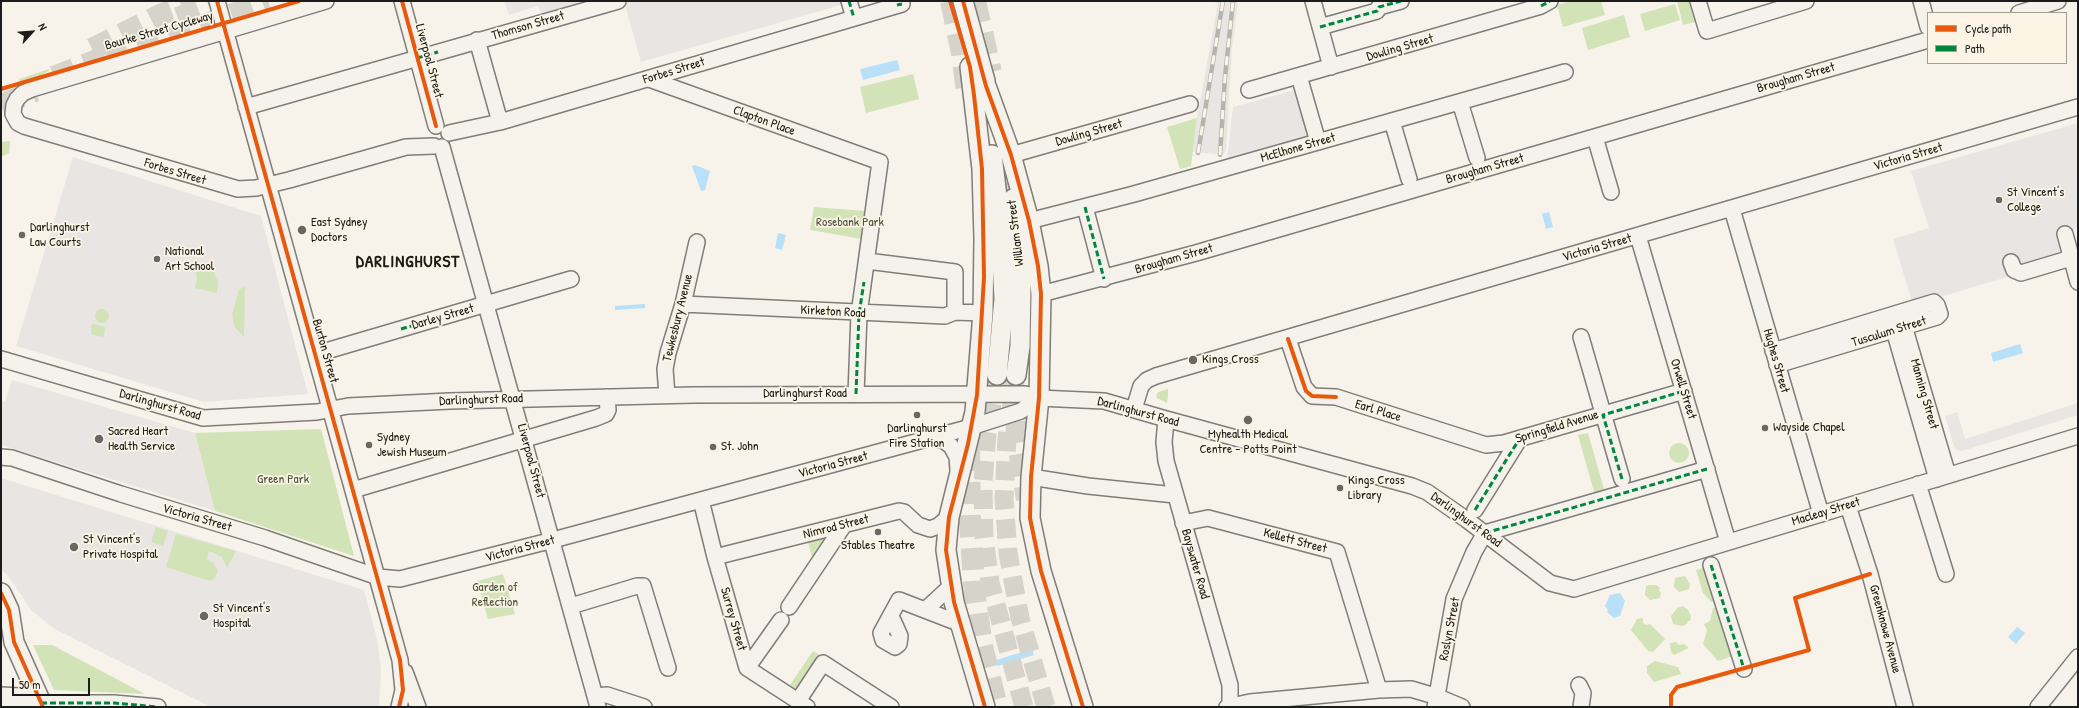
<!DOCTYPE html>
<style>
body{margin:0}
#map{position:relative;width:2079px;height:708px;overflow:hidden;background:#f7f3ea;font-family:"Patrick Hand",sans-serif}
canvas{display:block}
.frame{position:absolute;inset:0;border:2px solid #1c1c1c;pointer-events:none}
.legend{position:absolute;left:1927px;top:12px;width:140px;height:52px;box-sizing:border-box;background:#fcf5e5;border:1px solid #a29e95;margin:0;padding:5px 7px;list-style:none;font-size:12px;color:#1c1c1c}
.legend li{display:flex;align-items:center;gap:8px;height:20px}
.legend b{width:20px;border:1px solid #a29e95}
.north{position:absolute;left:12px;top:12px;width:40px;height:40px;-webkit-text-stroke:3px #fcf5e5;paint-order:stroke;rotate:64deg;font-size:11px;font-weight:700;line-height:16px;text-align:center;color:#1c1c1c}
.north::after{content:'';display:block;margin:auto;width:14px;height:18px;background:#1c1c1c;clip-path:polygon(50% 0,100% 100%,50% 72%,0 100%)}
.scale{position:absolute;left:12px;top:678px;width:78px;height:18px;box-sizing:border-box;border:2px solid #1c1c1c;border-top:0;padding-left:5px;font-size:12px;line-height:14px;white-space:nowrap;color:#1c1c1c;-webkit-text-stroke:3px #fcf5e5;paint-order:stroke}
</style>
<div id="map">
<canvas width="2079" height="708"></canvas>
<div class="frame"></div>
<ul class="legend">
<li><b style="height:5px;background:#e8590c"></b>Cycle path</li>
<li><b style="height:5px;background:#00873e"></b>Path</li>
</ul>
<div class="north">N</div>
<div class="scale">50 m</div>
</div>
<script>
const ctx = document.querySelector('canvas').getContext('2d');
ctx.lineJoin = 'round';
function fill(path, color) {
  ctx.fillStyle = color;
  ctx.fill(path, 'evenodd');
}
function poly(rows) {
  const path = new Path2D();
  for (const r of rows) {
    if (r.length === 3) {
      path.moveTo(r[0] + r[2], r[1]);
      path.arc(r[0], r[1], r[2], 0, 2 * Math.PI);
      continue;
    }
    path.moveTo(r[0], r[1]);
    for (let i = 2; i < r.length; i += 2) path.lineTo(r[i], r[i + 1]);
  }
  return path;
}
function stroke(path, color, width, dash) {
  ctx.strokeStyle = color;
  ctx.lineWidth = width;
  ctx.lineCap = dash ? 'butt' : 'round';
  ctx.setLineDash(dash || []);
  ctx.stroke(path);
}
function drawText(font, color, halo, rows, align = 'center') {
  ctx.font = font + ' "Patrick Hand",sans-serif';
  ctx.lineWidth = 3.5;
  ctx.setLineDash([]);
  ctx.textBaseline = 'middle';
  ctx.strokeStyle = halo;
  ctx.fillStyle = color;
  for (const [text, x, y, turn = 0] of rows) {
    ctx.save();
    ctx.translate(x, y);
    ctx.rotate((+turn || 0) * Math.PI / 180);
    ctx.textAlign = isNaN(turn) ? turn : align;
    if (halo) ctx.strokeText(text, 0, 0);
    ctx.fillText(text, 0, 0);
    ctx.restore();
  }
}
const built = poly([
 [504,1,589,1,541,15,538,6,509,15],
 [624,1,840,1,841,5,641,62],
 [1214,1,1238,1,1232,49,1226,151,1223,155,1193,152,1197,118,1218,3,1215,3],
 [1295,90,1308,136,1227,160,1233,107],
 [2078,123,2078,228,2056,233,2064,260,1913,305,1893,239,1929,228,1911,171],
 [73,157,261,216,308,394,204,402,16,346],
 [12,380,195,433,215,511,1,445,1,401,5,402],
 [2078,403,2078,415,1962,451,1957,450,1954,446,1945,416,1957,412,1965,439],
 [1,478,364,590,377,639,381,669,379,707,211,707,53,628,31,610,9,577,1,569]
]);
const green = poly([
 [1572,1,1601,1,1605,15,1563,27,1557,5],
 [1677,1,1694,1,1699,21,1683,25],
 [1675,4,1680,20,1645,31,1640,14],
 [1624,15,1630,37,1588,50,1582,28],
 [49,69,49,71,21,86,19,79],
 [913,74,919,99,866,113,860,87],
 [1197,118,1191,166,1180,169,1167,127],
 [10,141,9,153,1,157,1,142],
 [814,207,865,211,862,239,810,230],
 [203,265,206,270,212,268,218,282,217,293,195,288,197,278,195,269],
 [245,286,244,337,234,326,232,314,239,290],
 [102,316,7],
 [94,324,105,327,104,336,102,337,91,334,91,325],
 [1168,389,1168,396,1167,403,1157,398,1156,396,1158,392],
 [321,429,354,556,215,511,195,433],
 [1588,433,1606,496,1596,499,1578,435],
 [1679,453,10],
 [156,527,168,531,163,546,151,542],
 [176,534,236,551,227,568,222,557,209,551,207,559,214,563,218,571,215,578,210,581,166,567],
 [828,538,813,561,808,542],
 [1706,567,1716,601,1711,602,1703,593,1696,570],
 [503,574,515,614,488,619,477,581],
 [1685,576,1690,584,1689,589,1679,592,1674,587,1675,578],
 [1650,585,1656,585,1660,588,1659,591,1661,592,1660,598,1650,600,1645,595,1646,586],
 [1683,606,1688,610,1691,616,1690,621,1688,621,1687,624,1682,626,1673,624,1671,616,1677,608],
 [1718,606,1733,656,1718,661,1703,644,1707,630,1704,624,1710,621,1713,608],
 [1643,618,1643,623,1646,625,1650,624,1665,639,1653,652,1648,651,1631,630,1637,619],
 [1676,642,1679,645,1684,644,1689,648,1674,655,1671,652,1670,643],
 [33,645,52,645,145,694,54,690],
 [813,651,822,656,798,691,790,685],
 [1655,661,1678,667,1681,674,1654,682,1647,673,1647,666]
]);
const water = poly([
 [897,60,900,70,863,80,860,69],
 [695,165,710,171,705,190,701,191,692,166],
 [1549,212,1553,227,1546,229,1542,214],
 [778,233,786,235,782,250,775,248],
 [645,304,645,308,615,310,615,306],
 [2020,344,2023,353,1993,362,1991,353],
 [1620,593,1625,601,1620,616,1614,618,1607,612,1608,610,1605,606,1610,595],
 [2017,627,2025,633,2016,644,2008,637],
 [1032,649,1034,655,998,666,996,660]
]);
const majorTunnel = poly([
 [997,375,987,433,983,483,984,537,990,583,1024,707],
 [1016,375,1007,439,1004,498,1008,553,1020,618,1046,707]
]);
const highwayTunnel = poly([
 [951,1,962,53,967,91],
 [975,1,991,72],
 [178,18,221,1],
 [92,49,162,14,190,4],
 [108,61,268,1],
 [54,77,120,51],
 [1,105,35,91],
 [1005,149,1011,220],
 [1014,355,1017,437,1027,499],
 [969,449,970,522,975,597,982,646,997,707]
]);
const minor = poly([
 [217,1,400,660,403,690,399,707],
 [326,1,32,89,23,93,17,99,14,105,13,114,18,123,24,126,238,189,256,188,289,180,406,147,434,146],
 [402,1,436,126],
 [849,1,854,18],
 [1313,1,1331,67],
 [1698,1,1707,31,1806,1],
 [1921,1,1928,27],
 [2019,13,2058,1],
 [1320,27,1377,11,1379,7,1401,1],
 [477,40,500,122],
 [1299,76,1318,142],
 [649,79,880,162,859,314,856,394],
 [1249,90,1541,6,1550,1],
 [1460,102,1477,158],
 [246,107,618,1],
 [1392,121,1409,179],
 [449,133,500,122,902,4],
 [1595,137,1611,192],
 [442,147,598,707],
 [1011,155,1190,104],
 [1085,207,1104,279],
 [1732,209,1821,514],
 [1029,221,1134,194,1565,72],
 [2065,234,2078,282],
 [1638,236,1728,542],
 [867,261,955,272,955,312],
 [2011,262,2014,270,2021,273,2071,258],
 [1041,294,1196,253,1928,40],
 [683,304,945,316,955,312,983,313],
 [1902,319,1948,475],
 [1891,320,1937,479],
 [1581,337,1622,479],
 [1288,339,1304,387,1312,396,1336,397,1486,445,1504,443,1684,391],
 [1773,351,1934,302,1937,305,1940,314,1937,317,1777,365],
 [316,354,571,279],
 [1,359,203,418,317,412,348,406,450,401,693,395,1025,394,1039,398,1104,401,1166,419,1412,486,1427,492,1467,520,1550,583,1574,589,2078,436],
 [667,395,665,369,668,353,683,304,697,242],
 [1134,409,1141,386,1147,380,1156,376,2078,107],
 [1166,419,1164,442,1166,461,1230,685,1230,707],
 [929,438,943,440,951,446,957,457,958,470],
 [1,457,12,458,121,494,265,538,378,577,400,579,553,540,971,427,1021,411,1039,398],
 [1031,477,1088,486,1175,495],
 [1918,484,1946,574],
 [353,490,596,418,606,414,608,410,607,397],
 [701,500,715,557,747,668,807,707],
 [1848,506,1870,574,1905,707],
 [1475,510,1520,438],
 [1183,523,1208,518,1337,552,1379,690],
 [1485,533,1707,469],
 [715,557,899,511,904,512,918,525,930,529,938,526,949,517],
 [1711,565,1744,669],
 [571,606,637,586,643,586,668,668],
 [789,607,844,525],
 [925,610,950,587],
 [891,616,900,636,899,644,895,647,883,640,881,633,899,600,961,624],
 [747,668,781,620],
 [405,672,418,707],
 [1579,685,1583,693,1581,707],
 [596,696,607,695,644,707],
 [798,701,823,663,891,707],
 [41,703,114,703,158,707],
 [1227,707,1250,702,1379,690,1411,689,1438,697,1462,707],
 [1435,707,1454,599,1474,552,1485,533],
 [2038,707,2078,657]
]);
const major = poly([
 [963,1,985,81],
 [970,67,982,169,984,239,983,313,975,412,949,517,946,550,954,602,985,707],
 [986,86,1011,155,1029,221,1038,266,1041,294,1039,398,1031,477,1030,518,1041,571,1083,707],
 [992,155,1000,222,1004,299,997,375],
 [1013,199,1018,238,1021,282,1020,346,1016,375],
 [1,593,9,610,14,642,43,707],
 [1,697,39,699]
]);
const rail = poly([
 [1198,153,1223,1],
 [1220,155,1225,77,1233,1]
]);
const quiet = poly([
 [849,1,854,18],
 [897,5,902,4],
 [1541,6,1550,1],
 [1320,27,1377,11,1379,7,1401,1],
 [417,58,438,52],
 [1085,207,1104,279],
 [401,329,428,321],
 [856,394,859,314,864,282],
 [1622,479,1603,415,1684,391],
 [1475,510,1520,438],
 [1485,533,1707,469],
 [1711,565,1744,669],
 [41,703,114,703,158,707]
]);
const cycleway = poly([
 [217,1,400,660,403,690,399,707],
 [402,1,436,126],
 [950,1,970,67,974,95,982,169,984,277,977,395,968,444,949,517,946,550,954,602,985,707],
 [963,1,986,86,1011,155,1029,221,1038,266,1041,294,1039,398,1031,477,1030,518,1041,571,1083,707],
 [1,89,299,1],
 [1288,339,1306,391,1312,396,1336,397],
 [1,593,9,610,14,642,43,707],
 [1671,707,1671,695,1677,687,1809,650,1795,598,1870,574]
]);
const markers = [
 [1999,200,4,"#696764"],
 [302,230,5,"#696764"],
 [22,235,4,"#696764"],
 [157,259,4,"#696764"],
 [1193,360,5,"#696764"],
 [917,415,4,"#696764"],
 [1248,420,5,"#696764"],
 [1765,428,4,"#696764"],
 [99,439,5,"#696764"],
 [369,445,4,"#696764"],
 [713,447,4,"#696764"],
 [1340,488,4,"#696764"],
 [878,532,4,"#696764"],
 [74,547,5,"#696764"],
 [204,616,5,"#696764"]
];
const streetNames = [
 ["Thomson Street",528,26,-16],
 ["Bourke Street Cycleway",159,31,-16],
 ["Dowling Street",1400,48,-16],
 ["Liverpool Street",429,61,75],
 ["Forbes Street",674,71,-17],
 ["Brougham Street",1796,78,-16],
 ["Clapton Place",764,121,20],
 ["Dowling Street",1089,133,-16],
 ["McElhone Street",1298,148,-16],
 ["Victoria Street",1908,157,-16],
 ["Brougham Street",1485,169,-16],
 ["Forbes Street",175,172,17],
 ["William Street",1016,233,-97],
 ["Victoria Street",1597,248,-16],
 ["Brougham Street",1174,259,-16],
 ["Kirketon Road",833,312,3],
 ["Darley Street",443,317,-16],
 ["Tewkesbury Avenue",678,318,-76],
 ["Tusculum Street",1889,332,-17],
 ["Burton Street",325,351,74],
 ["Hughes Street",1776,361,74],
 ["Orwell Street",1683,389,73],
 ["Darlinghurst Road",805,394],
 ["Manning Street",1924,394,74],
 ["Darlinghurst Road",481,400,-2],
 ["Darlinghurst Road",160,405,16],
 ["Earl Place",1378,411,17],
 ["Darlinghurst Road",1138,412,15],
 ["Springfield Avenue",1557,427,-17],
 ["Liverpool Street",531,461,75],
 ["Victoria Street",833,465,-15],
 ["Macleay Street",1826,512,-17],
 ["Victoria Street",197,518,16],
 ["Darlinghurst Road",1466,520,36],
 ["Nimrod Street",836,527,-14],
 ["Kellett Street",1295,541,15],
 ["Victoria Street",520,549,-15],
 ["Bayswater Road",1195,564,74],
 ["Surrey Street",733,619,74],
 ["Roslyn Street",1450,629,-79],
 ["Greenknowe Avenue",1885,629,75]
];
const poiNames = [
 ["St Vincent's",2007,193],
 ["College",2007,208],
 ["East Sydney",311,223],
 ["Doctors",311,238],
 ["Darlinghurst",30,228],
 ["Law Courts",30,243],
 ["National",165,252],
 ["Art School",165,267],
 ["Kings Cross",1202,360],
 ["Wayside Chapel",1773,428],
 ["Darlinghurst",917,429,"center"],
 ["Fire Station",917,444,"center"],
 ["Sacred Heart",108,432],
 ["Health Service",108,447],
 ["Myhealth Medical",1248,435,"center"],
 ["Centre - Potts Point",1248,450,"center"],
 ["Sydney",377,438],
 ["Jewish Museum",377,453],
 ["St. John",721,447],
 ["Kings Cross",1348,481],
 ["Library",1348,496],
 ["St Vincent's",83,540],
 ["Private Hospital",83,555],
 ["Stables Theatre",878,546,"center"],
 ["St Vincent's",213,609],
 ["Hospital",213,624]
];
const parkNames = [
 ["Rosebank Park",850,223],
 ["Green Park",283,480],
 ["Garden of",495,588],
 ["Reflection",495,603]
];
const districtNames = [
 ["DARLINGHURST",408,262]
];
fill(built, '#e9e5e3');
fill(green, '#d2e3b8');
fill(water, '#b8e0f8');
stroke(majorTunnel, '#d6d3cb', 19, [19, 10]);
stroke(highwayTunnel, '#d6d3cb', 22, [22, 11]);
stroke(minor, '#7f7d79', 18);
stroke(major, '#7f7d79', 22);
stroke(minor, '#f5f2ec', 15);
stroke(major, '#f5f2ec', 19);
stroke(rail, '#b6b4af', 4.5);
stroke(rail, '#fcf5e5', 3, [9]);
stroke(quiet, '#00873e', 3, [6, 3]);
stroke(cycleway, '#e8590c', 4);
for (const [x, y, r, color] of markers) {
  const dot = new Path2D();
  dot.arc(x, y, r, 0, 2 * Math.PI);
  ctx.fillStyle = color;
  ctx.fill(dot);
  stroke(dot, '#fcf5e5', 1.5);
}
drawText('13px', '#1c1c1c', '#fcf5e5', streetNames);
drawText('13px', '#1c1c1c', '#fcf5e5', poiNames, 'left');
drawText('13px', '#4a543f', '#fcf5e5', parkNames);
ctx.letterSpacing = '1px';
drawText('bold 17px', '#1c1c1c', '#fcf5e5', districtNames);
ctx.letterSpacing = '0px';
</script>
